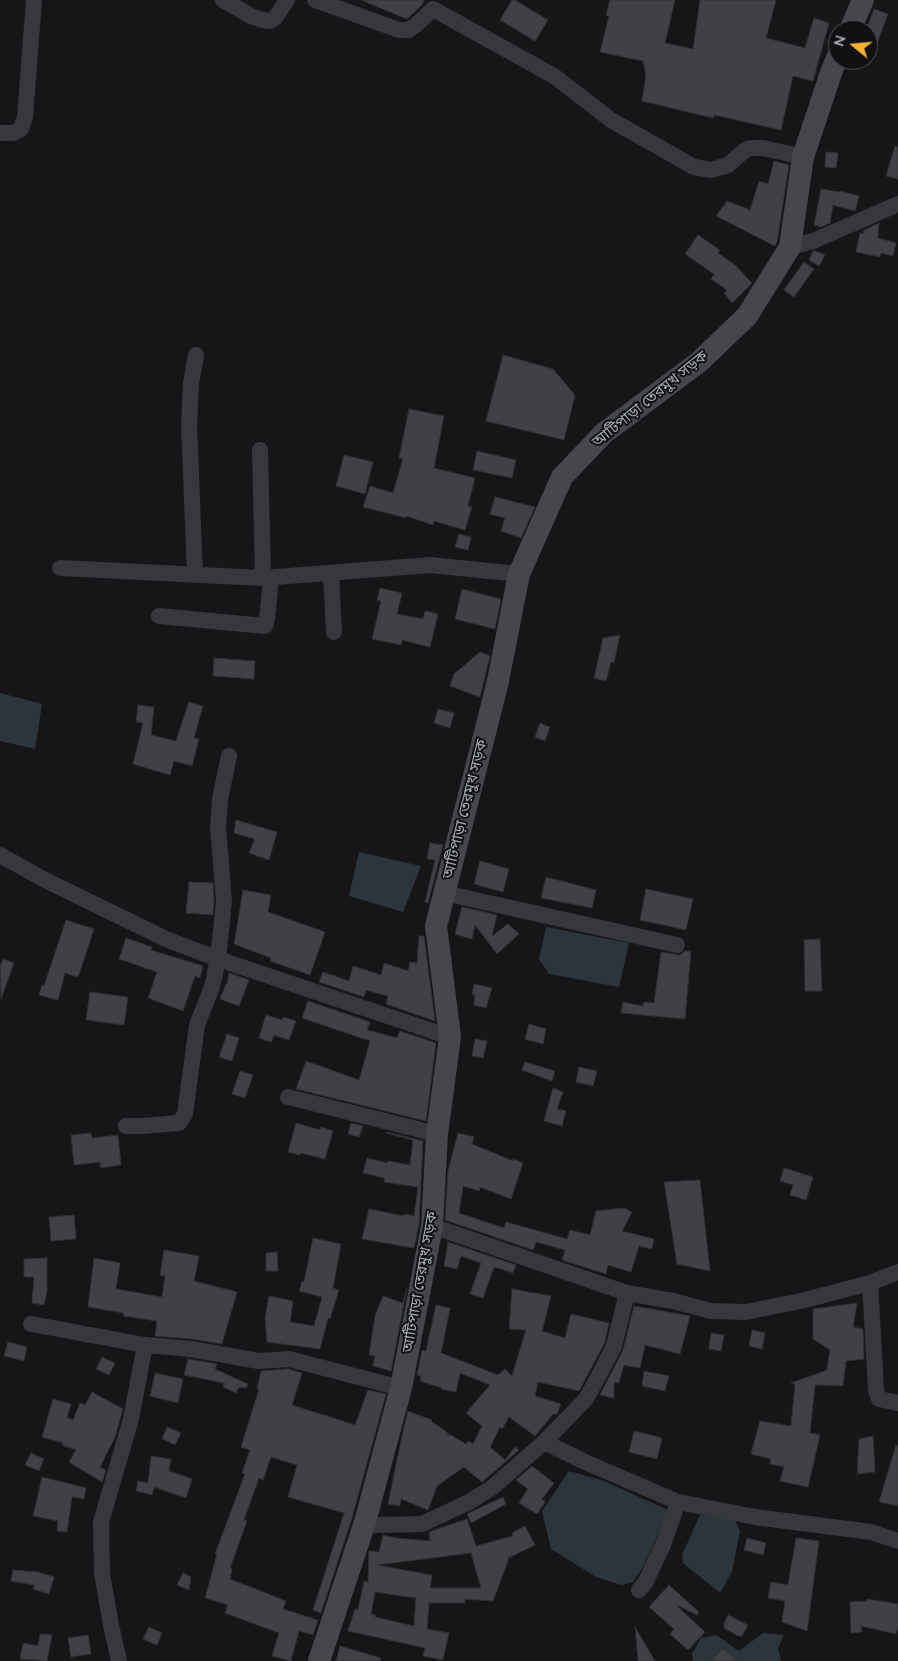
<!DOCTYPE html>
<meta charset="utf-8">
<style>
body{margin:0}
#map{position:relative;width:898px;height:1661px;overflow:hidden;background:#161618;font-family:Mulish,sans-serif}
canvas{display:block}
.north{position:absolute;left:828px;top:20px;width:50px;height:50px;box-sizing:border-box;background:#111113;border:1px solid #4d4f55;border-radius:50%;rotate:287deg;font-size:14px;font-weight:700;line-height:20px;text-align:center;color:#a8adb8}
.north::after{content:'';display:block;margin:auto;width:18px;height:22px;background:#f2b134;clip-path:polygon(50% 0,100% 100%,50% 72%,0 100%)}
</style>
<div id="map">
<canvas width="898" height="1661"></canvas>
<div class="north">N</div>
</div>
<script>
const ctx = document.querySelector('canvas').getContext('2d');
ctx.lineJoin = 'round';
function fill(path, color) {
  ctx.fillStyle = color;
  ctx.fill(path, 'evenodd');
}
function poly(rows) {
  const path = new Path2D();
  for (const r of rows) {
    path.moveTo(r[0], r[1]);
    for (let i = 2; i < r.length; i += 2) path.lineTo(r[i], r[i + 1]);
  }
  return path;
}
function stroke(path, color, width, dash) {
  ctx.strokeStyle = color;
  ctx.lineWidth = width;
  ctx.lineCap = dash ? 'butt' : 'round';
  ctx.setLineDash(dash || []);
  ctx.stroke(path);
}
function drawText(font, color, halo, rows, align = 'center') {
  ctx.font = font + ' Mulish,"Noto Sans Bengali",sans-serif';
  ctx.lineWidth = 4;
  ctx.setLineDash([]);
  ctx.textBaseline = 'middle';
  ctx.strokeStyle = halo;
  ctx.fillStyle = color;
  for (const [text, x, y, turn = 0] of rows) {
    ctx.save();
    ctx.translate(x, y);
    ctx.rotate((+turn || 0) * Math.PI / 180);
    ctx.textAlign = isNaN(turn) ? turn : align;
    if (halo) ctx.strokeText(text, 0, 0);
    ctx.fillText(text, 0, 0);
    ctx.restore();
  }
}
const water = poly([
 [0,693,42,704,35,749,0,741],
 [359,852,421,866,403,912,349,896],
 [546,927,629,943,619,987,549,974,539,959],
 [569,1471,604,1481,668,1510,653,1546,643,1567,633,1582,621,1585,596,1577,551,1549,542,1511],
 [700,1515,733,1516,740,1531,732,1572,720,1593,683,1563,682,1555],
 [763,1633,784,1635,778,1648,781,1661,693,1661,692,1654,701,1638,716,1635,739,1651]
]);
const building = poly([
 [361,0,424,0,422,5,407,19,361,0],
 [512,0,515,0,548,20,535,41,500,20,512,0],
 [610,0,675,0,665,43,693,49,700,0,776,0,766,38,805,48,814,18,829,23,813,81,793,76,781,130,714,115,713,118,642,101,646,75,643,61,600,52,609,16,606,15,610,0],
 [874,9,888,14,869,64,868,25,874,9],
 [895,146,898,147,898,179,886,176,895,146],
 [826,152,838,153,836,168,825,167,826,152],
 [774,161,789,165,777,242,775,246,716,216,727,201,750,210,759,181,768,184,774,161],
 [821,189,839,192,840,191,859,196,855,211,833,205,830,223,821,227,814,225,821,189],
 [879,223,878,238,896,243,893,256,881,253,880,257,856,252,860,233,863,234,864,230,879,223],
 [698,235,720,250,718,253,735,265,752,283,732,303,724,293,727,290,711,279,714,274,685,254,698,235],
 [813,251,816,251,825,255,819,266,809,260,813,251],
 [804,262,814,269,794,297,784,290,804,262],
 [503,355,553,369,575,395,564,440,486,421,503,355],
 [409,409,444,416,434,468,475,478,468,506,472,507,465,530,434,521,433,525,406,516,406,518,363,507,370,486,393,493,403,459,399,458,409,409],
 [477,451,516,460,512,478,473,470,477,451],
 [344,455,373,462,365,494,336,486,344,455],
 [495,497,535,507,521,538,501,531,505,518,490,514,495,497],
 [459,534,471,537,468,550,455,547,459,534],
 [380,588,402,593,397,614,423,619,425,611,438,614,430,647,402,640,401,645,372,639,381,601,377,600,380,588],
 [462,589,501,599,495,629,455,619,462,589],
 [620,635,614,663,611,662,606,681,594,678,603,638,620,635],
 [480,652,490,656,480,697,450,686,454,674,480,652],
 [214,658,255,661,254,679,213,676,214,658],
 [189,702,203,706,194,738,199,739,192,766,174,761,170,775,133,764,143,723,136,722,138,705,154,707,151,735,176,741,189,702],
 [438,709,454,713,450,728,434,723,438,709],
 [540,723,550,727,545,741,535,737,540,723],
 [236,820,277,832,269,860,249,853,255,839,234,833,236,820],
 [430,843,443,845,428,903,425,902,435,860,427,859,430,843],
 [480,861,509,869,503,892,474,884,480,861],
 [546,877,596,890,592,908,541,898,546,877],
 [189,882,213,883,214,901,213,915,186,913,189,882],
 [646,889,693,899,686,930,640,920,646,889],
 [243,890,271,895,268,912,325,932,310,975,270,961,271,958,234,944,243,890],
 [462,907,497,915,492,936,508,924,519,934,497,954,475,925,472,939,455,934,462,907],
 [66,920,94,929,78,977,65,973,58,1000,39,995,42,985,44,986,66,920],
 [419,936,424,936,435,1021,386,1004,388,996,366,990,364,997,319,982,323,972,349,981,353,966,381,975,384,963,408,971,410,962,417,963,419,936],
 [126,938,152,947,151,950,203,966,200,978,195,976,183,1011,148,998,157,972,119,959,126,938],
 [820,939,822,991,805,991,804,940,820,939],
 [685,951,691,951,685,1019,621,1013,623,1002,643,1006,644,1002,654,1003,661,952,680,955,685,951],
 [3,959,14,963,1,999,0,966,3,959],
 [229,973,249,980,239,1006,220,999,226,984,227,984,229,973],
 [474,984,492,988,486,1008,474,1005,475,995,472,994,474,984],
 [90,992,128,997,124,1025,86,1020,90,992],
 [308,1001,370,1022,367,1030,397,1038,400,1031,436,1043,426,1121,296,1089,306,1061,359,1080,370,1041,302,1018,308,1001],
 [266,1015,282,1020,283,1017,296,1021,289,1040,274,1035,271,1042,259,1038,266,1015],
 [529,1024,546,1029,543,1044,525,1039,529,1024],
 [227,1034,239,1038,232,1061,219,1057,227,1034],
 [475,1039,487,1041,483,1058,472,1056,475,1039],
 [525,1062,555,1071,552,1081,522,1070,525,1062],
 [579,1067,597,1071,593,1086,576,1082,579,1067],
 [240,1071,253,1075,245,1098,232,1094,240,1071],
 [553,1088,563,1092,557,1109,566,1111,562,1126,544,1121,553,1088],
 [296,1123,320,1130,321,1127,333,1131,325,1159,301,1153,300,1155,288,1152,296,1123],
 [351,1123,363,1126,359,1137,348,1134,351,1123],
 [387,1132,423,1141,419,1224,414,1248,362,1239,369,1209,404,1216,405,1214,414,1216,418,1187,384,1182,385,1178,363,1173,367,1158,387,1163,388,1161,410,1165,413,1140,386,1133,387,1132],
 [91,1133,92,1138,118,1135,121,1165,101,1168,100,1162,74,1165,71,1135,91,1133],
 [458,1133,474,1137,472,1144,513,1161,513,1159,523,1163,511,1199,480,1187,479,1191,463,1186,459,1213,504,1228,506,1222,567,1239,570,1230,590,1235,596,1211,624,1208,632,1212,622,1231,654,1239,652,1249,639,1246,631,1272,608,1265,606,1274,562,1260,565,1250,536,1242,533,1250,445,1220,448,1171,458,1133],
 [784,1168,813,1177,806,1200,790,1195,793,1185,780,1181,784,1168],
 [700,1180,710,1271,677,1264,664,1182,700,1180],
 [74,1215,76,1239,51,1241,49,1217,74,1215],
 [313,1238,341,1244,333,1288,339,1290,330,1319,328,1318,320,1349,267,1342,265,1318,269,1296,293,1301,290,1322,314,1326,322,1297,299,1291,302,1281,304,1282,313,1238],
 [448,1242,516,1265,513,1273,494,1267,483,1298,470,1294,481,1263,461,1256,457,1269,444,1266,448,1242],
 [164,1250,199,1256,194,1281,237,1292,222,1344,193,1339,155,1336,157,1321,123,1316,124,1313,88,1307,94,1258,120,1263,116,1289,162,1297,165,1276,160,1275,164,1250],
 [277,1252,278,1271,266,1271,266,1253,277,1252],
 [47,1258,47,1291,44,1305,32,1303,34,1277,24,1277,24,1259,47,1258],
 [407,1288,391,1371,373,1366,375,1356,369,1355,375,1316,383,1296,403,1303,407,1288],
 [512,1289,551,1296,542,1331,565,1338,571,1314,609,1323,605,1342,579,1391,538,1382,535,1396,561,1404,557,1414,553,1414,535,1436,509,1417,502,1429,500,1427,490,1447,505,1460,515,1447,519,1450,482,1482,464,1467,437,1486,428,1510,401,1499,400,1506,388,1504,402,1436,408,1411,432,1420,431,1421,448,1433,448,1436,449,1434,466,1444,468,1441,473,1444,482,1426,466,1413,490,1385,460,1373,456,1392,441,1389,442,1388,420,1381,421,1376,417,1375,422,1350,426,1351,436,1305,450,1308,441,1353,498,1375,505,1369,512,1376,526,1330,509,1329,512,1289],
 [857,1303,853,1327,863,1329,864,1359,846,1361,843,1386,815,1385,810,1433,820,1435,808,1487,780,1481,784,1467,770,1464,771,1459,751,1454,760,1421,791,1426,795,1384,791,1383,827,1370,830,1350,813,1339,813,1309,857,1303],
 [634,1306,690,1316,680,1354,645,1345,640,1368,624,1365,619,1383,614,1382,614,1398,600,1395,623,1350,634,1306],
 [752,1330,765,1333,762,1349,749,1346,752,1330],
 [711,1333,724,1335,721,1351,709,1349,711,1333],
 [8,1342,27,1347,24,1361,4,1356,8,1342],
 [102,1357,115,1363,109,1375,96,1369,102,1357],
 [188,1359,217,1364,215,1369,248,1384,246,1388,239,1387,236,1393,223,1387,224,1383,184,1375,188,1359],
 [288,1369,302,1373,292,1405,355,1425,368,1390,386,1394,352,1518,321,1613,313,1610,344,1513,288,1497,297,1465,271,1457,263,1480,259,1478,244,1520,247,1521,230,1568,232,1569,230,1579,286,1601,283,1609,318,1620,313,1635,299,1631,291,1661,272,1656,279,1633,225,1613,228,1605,205,1598,217,1554,215,1554,245,1474,242,1473,250,1450,241,1447,259,1389,257,1389,261,1371,288,1369],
 [644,1371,669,1376,665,1391,642,1386,644,1371],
 [155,1373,183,1379,178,1403,150,1396,155,1373],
 [92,1392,123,1409,115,1437,100,1467,106,1470,102,1482,69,1462,76,1450,62,1445,63,1443,42,1437,53,1399,71,1404,67,1418,73,1420,80,1403,85,1405,92,1392],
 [167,1427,181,1433,175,1445,162,1439,167,1427],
 [634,1431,662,1438,657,1459,629,1452,634,1431],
 [873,1436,875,1472,857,1474,859,1439,873,1436],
 [896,1445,898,1446,898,1506,879,1502,896,1445],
 [31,1453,44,1459,39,1471,25,1465,31,1453],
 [151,1456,171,1459,169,1471,192,1479,186,1498,154,1487,152,1495,136,1491,138,1481,148,1483,151,1456],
 [532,1466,554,1483,542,1499,545,1502,537,1514,519,1503,528,1489,516,1480,532,1466],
 [42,1477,86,1488,84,1499,72,1497,67,1532,57,1531,58,1521,33,1516,42,1477],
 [503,1497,506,1504,471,1523,467,1514,503,1497],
 [467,1519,476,1546,513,1536,512,1533,525,1526,535,1545,508,1558,508,1561,493,1601,465,1599,465,1603,429,1603,427,1629,449,1633,443,1660,423,1656,425,1648,348,1631,355,1609,358,1610,364,1581,368,1582,369,1551,379,1552,383,1535,396,1538,430,1541,429,1532,467,1519],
 [471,1553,481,1588,430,1588,432,1575,377,1565,471,1553],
 [375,1592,416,1598,414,1626,375,1617,376,1615,371,1614,375,1592],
 [747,1538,766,1543,763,1555,744,1550,747,1538],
 [796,1538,819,1541,807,1631,782,1622,785,1601,768,1598,771,1582,788,1585,796,1538],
 [13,1570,38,1572,54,1577,49,1594,33,1589,34,1585,11,1581,13,1570],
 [183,1573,191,1577,189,1590,177,1585,183,1573],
 [669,1585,699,1612,697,1615,677,1605,677,1606,705,1632,688,1650,670,1634,674,1629,649,1607,669,1585],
 [867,1599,898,1604,898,1626,896,1634,861,1626,862,1632,851,1633,850,1602,867,1601,867,1599],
 [728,1615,748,1625,742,1636,738,1636,724,1628,724,1624,728,1615],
 [149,1627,162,1633,157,1645,143,1639,149,1627],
 [635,1627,655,1661,638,1661,635,1627],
 [40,1634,52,1635,47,1661,20,1659,23,1643,38,1646,40,1634],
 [88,1635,91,1654,71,1657,68,1638,88,1635],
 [340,1646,381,1658,380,1661,336,1661,340,1646],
 [723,1648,737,1661,711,1661,723,1648]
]);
const minor = poly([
 [223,0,251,16,262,20,270,21,276,17,287,0],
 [315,0,399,30,408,30,416,25,433,9,554,76,611,120,694,167,711,170,728,165,744,151,750,148,763,148,803,157],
 [0,133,13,133,21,129,25,117,34,0],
 [790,247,813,241,898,204],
 [260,450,263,578],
 [60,568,263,578,430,565,519,574],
 [331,574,334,632],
 [195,575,189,424,191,383,196,355],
 [159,616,265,626,267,619,271,578],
 [0,855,45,880,166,939,218,959,450,1037],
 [444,893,677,945],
 [288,1097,437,1134],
 [126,1126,143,1126,179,1123,185,1114,197,1025,212,987,218,959,224,901,218,826,220,799,229,756],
 [432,1226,627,1293,673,1301,711,1311,746,1312,805,1300,870,1283,898,1272],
 [870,1283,876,1390,879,1399,898,1403],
 [31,1324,145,1345,191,1349,259,1361,289,1359,401,1388],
 [544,1442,586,1399,598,1377,614,1346,627,1293],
 [365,1522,376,1525,422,1524,469,1502,493,1487,544,1442,585,1462,678,1502,755,1517,871,1532,898,1541],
 [639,1590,645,1583,663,1545,678,1502],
 [119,1661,111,1625,102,1573,101,1522,131,1419,145,1345]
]);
const secondary = poly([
 [850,30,863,0],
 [319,1661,365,1522,401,1388,432,1226,437,1134,450,1037,436,926,498,681,519,574,562,477,604,433,699,362,747,316,790,247,803,157,832,70,838,56]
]);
const streetNames = [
 ["আটিপাড়া তেরমুখ সড়ক",650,399,-39],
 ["আটিপাড়া তেরমুখ সড়ক",465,809,-76],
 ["আটিপাড়া তেরমুখ সড়ক",420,1282,-80]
];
fill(water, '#2c353c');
fill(building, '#404145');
stroke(building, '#303034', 1);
stroke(minor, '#37383d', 16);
stroke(secondary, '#45474d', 22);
drawText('15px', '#a8adb8', '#111113', streetNames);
</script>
